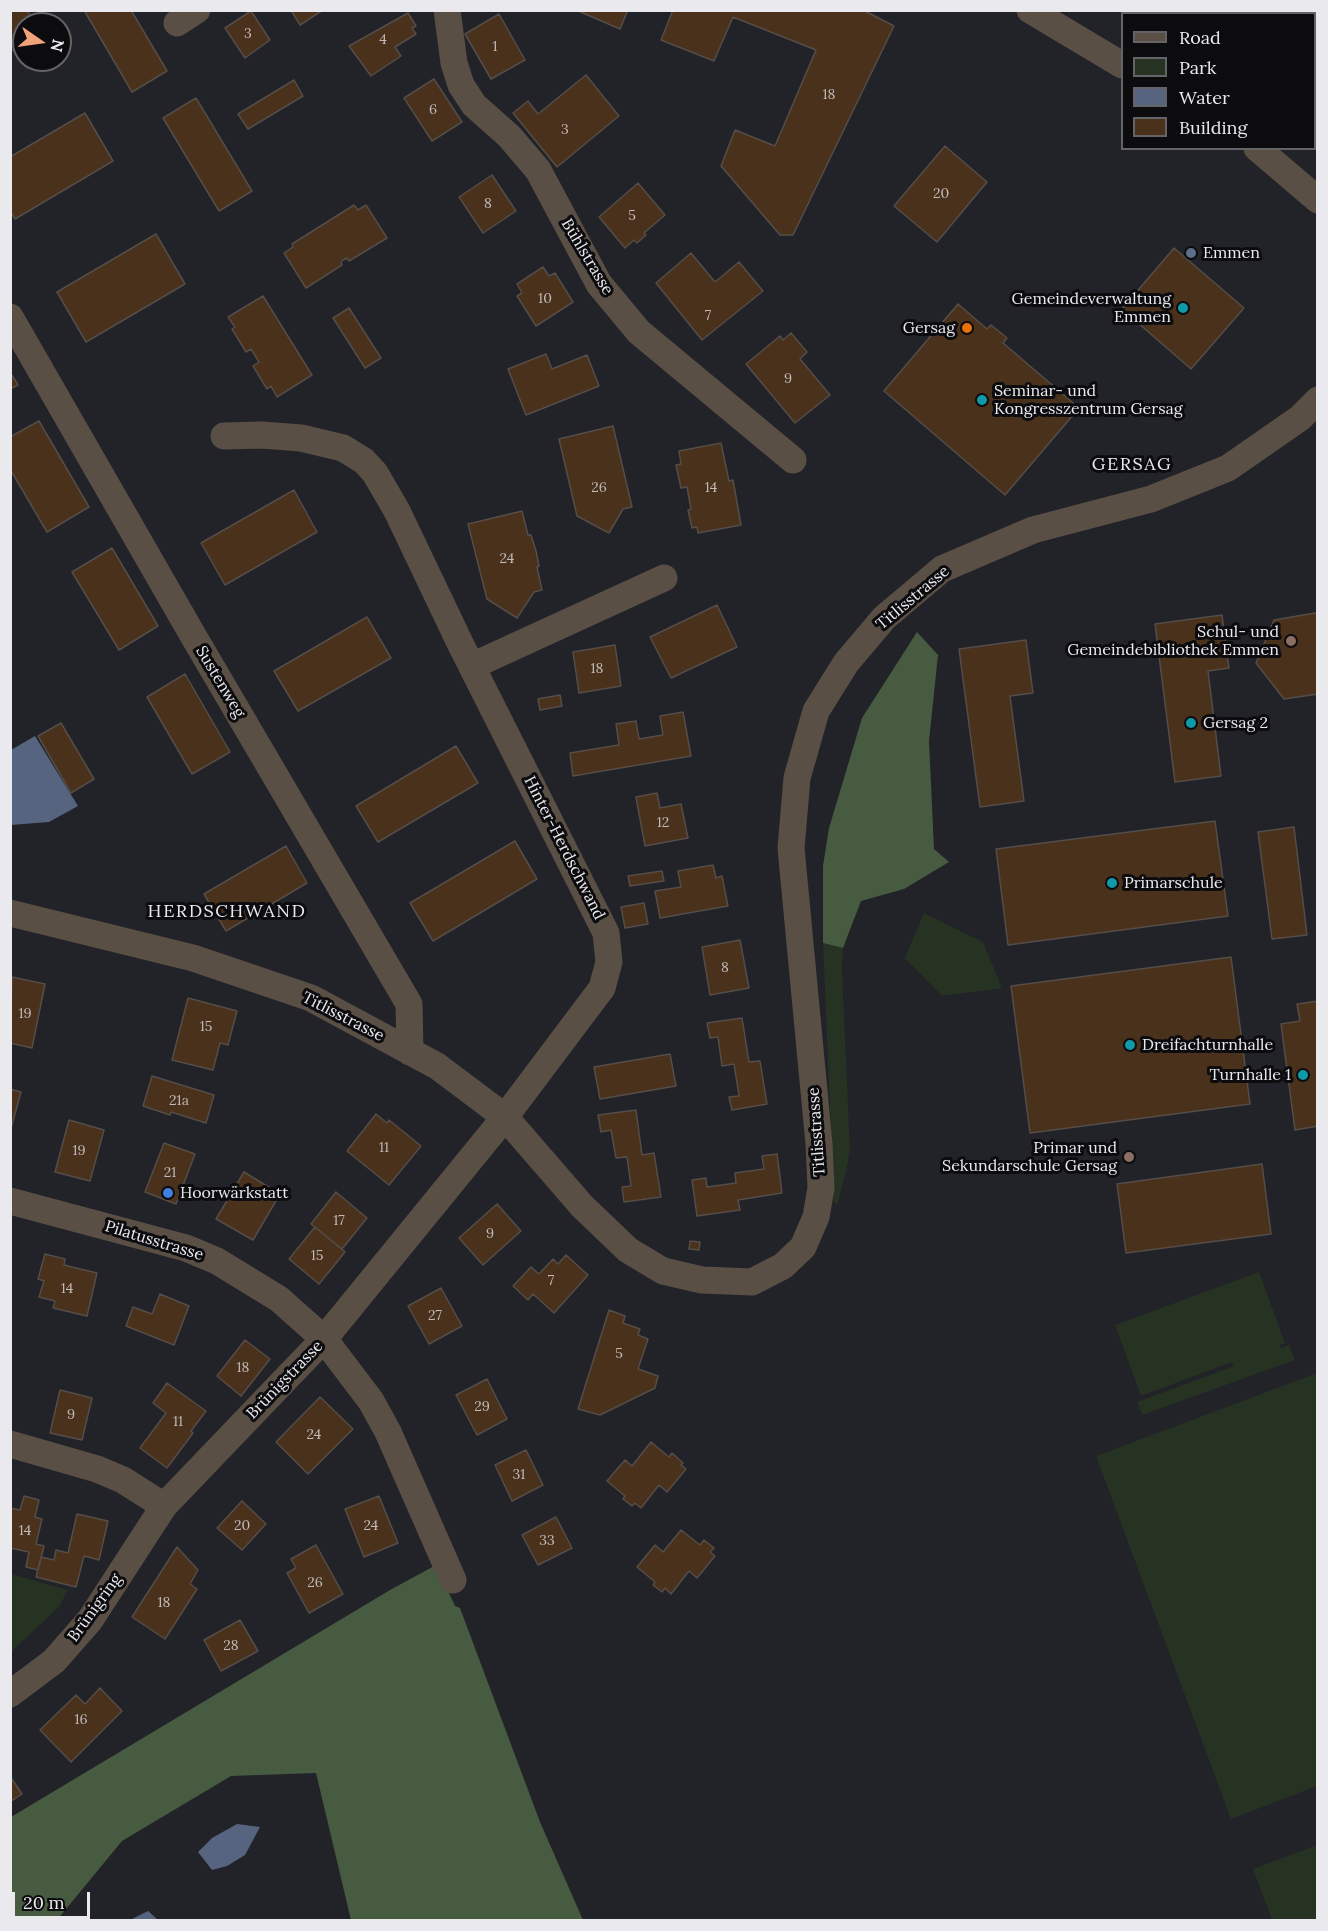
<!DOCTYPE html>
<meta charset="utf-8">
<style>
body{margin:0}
#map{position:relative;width:1328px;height:1931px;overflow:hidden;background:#222229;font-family:Lora,serif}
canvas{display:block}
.frame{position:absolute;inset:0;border:12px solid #e9e9ee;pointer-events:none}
.legend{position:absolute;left:1121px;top:12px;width:195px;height:138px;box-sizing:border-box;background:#0c0c0f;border:2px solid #646468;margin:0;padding:8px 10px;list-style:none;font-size:18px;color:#e9e9ee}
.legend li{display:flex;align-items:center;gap:12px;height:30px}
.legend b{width:30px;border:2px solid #646468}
.north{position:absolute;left:12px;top:12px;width:60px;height:60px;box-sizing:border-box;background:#0c0c0f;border:2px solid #646468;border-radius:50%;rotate:103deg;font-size:16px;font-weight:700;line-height:24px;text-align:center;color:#e9e9ee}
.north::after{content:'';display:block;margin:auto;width:21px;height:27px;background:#f0a279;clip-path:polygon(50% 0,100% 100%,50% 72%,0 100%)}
.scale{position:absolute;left:12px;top:1892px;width:78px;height:27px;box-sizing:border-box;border:3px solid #e9e9ee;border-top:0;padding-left:8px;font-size:18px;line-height:21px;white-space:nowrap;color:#e9e9ee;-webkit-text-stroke:4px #0c0c0f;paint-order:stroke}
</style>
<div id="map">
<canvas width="1328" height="1931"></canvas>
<div class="frame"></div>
<ul class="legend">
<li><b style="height:8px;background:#5a4f45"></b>Road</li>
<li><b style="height:16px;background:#263222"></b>Park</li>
<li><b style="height:16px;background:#566480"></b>Water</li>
<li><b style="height:16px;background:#49311c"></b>Building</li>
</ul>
<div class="north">N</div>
<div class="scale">20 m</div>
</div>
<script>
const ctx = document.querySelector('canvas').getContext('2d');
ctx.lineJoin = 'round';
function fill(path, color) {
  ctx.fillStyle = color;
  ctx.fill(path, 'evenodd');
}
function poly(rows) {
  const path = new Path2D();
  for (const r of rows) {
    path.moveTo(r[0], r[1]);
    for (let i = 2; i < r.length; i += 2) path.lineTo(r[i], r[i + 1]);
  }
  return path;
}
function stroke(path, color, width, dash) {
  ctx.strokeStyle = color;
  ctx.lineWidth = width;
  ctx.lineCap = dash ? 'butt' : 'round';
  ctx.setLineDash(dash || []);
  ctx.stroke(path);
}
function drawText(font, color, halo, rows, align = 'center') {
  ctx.font = font + ' Lora,serif';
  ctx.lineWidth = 6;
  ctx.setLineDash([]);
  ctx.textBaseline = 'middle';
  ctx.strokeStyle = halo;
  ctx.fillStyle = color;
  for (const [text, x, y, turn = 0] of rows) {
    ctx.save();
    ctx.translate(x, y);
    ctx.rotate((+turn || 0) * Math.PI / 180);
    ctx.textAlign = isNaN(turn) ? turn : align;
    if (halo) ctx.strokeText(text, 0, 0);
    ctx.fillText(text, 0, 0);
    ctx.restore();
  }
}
const green = poly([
 [924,913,983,942,1002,988,942,996,905,958],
 [823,943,843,948,842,971,850,1150,846,1172,837,1205,834,1203],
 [1259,1272,1285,1343,1280,1345,1281,1348,1289,1345,1295,1360,1142,1415,1137,1402,1234,1366,1232,1362,1141,1396,1115,1325],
 [1317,1373,1317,1786,1231,1819,1096,1456],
 [11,1574,68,1590,59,1607,11,1652],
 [1317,1845,1317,1920,1272,1920,1253,1869]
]);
const forest = poly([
 [917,632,938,655,929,741,934,849,949,862,904,889,861,901,843,948,823,943,823,866,829,828,862,718],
 [436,1565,455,1606,460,1608,540,1822,583,1920,351,1920,316,1773,231,1776,122,1841,57,1920,11,1920,11,1817,390,1590]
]);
const water = poly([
 [35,736,78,806,49,822,11,825,11,750],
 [237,1824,260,1827,245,1855,227,1866,212,1870,198,1852,212,1838],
 [148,1911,158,1920,130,1920]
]);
const building = poly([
 [10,10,27,10,35,24,24,24,24,44,10,52,10,10],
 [84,10,131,10,167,71,132,92,84,10],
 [291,10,323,10,300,25,291,10],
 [576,10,628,10,620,29,576,10],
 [673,10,863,10,894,26,793,235,780,235,721,166,735,130,775,146,816,50,733,17,714,61,661,40,673,10],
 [1196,10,1318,10,1318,103,1314,102,1314,14,1203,14,1196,10],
 [251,11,270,40,245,58,225,28,251,11],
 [408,13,416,26,412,28,416,34,395,47,401,56,371,76,349,46,408,13],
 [499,14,525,60,491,79,465,34,499,14],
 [586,75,619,116,557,167,513,113,528,101,538,114,586,75],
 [434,79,462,122,432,141,404,98,434,79],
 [294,80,303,96,248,129,238,114,294,80],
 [196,98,252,191,219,211,163,118,196,98],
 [85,113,113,161,15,219,10,211,10,157,85,113],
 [945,146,987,182,937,242,894,206,945,146],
 [492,175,516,211,483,233,459,197,492,175],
 [638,183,665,215,644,233,646,235,637,243,634,240,625,248,599,217,638,183],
 [354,205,358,210,366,205,387,238,349,261,347,258,343,260,341,262,342,265,306,288,284,253,293,247,292,244,354,205],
 [156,234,185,284,86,342,57,292,156,234],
 [1174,248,1244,308,1191,369,1122,309,1174,248],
 [691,253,715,282,739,262,763,291,702,340,656,283,691,253],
 [543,267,549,276,555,273,573,302,536,326,517,296,522,293,517,284,543,267],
 [263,296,312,375,277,397,271,386,267,389,253,366,259,362,251,349,246,352,232,329,235,327,228,317,263,296],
 [958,304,987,329,991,325,1007,338,1003,343,1079,408,1005,495,884,391,958,304],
 [349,308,381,358,365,368,333,318,349,308],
 [791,333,807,352,800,359,830,395,795,423,746,364,780,336,783,340,791,333],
 [546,354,552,369,587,355,599,386,526,415,508,369,546,354],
 [10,372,18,385,10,389,10,372],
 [39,421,89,507,47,532,10,469,10,437,39,421],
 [613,426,632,507,623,509,609,533,577,516,559,439,613,426],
 [721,443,729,481,733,480,741,525,698,533,697,527,692,528,688,510,691,509,687,487,681,488,676,465,681,464,679,451,721,443],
 [294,490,317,532,225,585,201,543,294,490],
 [522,511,528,535,531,535,536,551,539,566,537,567,542,590,534,592,517,618,487,599,468,524,522,511],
 [112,548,158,626,119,650,72,572,112,548],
 [717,605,737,647,671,678,650,637,717,605],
 [1315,613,1318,616,1318,694,1284,699,1256,663,1274,620,1315,613],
 [1222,615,1229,668,1208,671,1221,776,1175,782,1155,624,1222,615],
 [367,617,391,658,298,711,274,671,367,617],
 [1026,640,1033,693,1010,696,1024,801,980,807,959,649,1026,640],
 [615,645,621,686,579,693,573,652,615,645],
 [185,674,230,752,192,774,147,697,185,674],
 [560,695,562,706,540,710,538,699,560,695],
 [683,712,691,756,573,776,570,753,619,745,616,724,636,721,639,739,663,735,660,716,683,712],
 [61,723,94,779,71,793,38,736,61,723],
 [456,746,478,783,378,842,356,806,456,746],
 [657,793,660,808,681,804,688,838,645,846,636,797,657,793],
 [1215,821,1228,916,1008,945,996,849,1215,821],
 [1294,827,1307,935,1272,939,1258,832,1294,827],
 [515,841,537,879,433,941,410,903,515,841],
 [286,846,307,883,226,931,204,894,286,846],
 [713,865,716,878,722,876,728,906,660,918,655,891,681,887,678,871,713,865],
 [662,871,664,881,630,886,628,876,662,871],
 [644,903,648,924,625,928,621,907,644,903],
 [740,940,749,988,710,995,702,947,740,940],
 [1231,957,1250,1104,1030,1133,1011,986,1231,957],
 [12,977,45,984,32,1048,10,1043,12,977],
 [188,998,237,1011,228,1045,220,1043,213,1070,172,1060,188,998],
 [1318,1001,1318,1126,1295,1130,1281,1024,1300,1021,1297,1004,1318,1001],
 [742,1018,749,1062,760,1061,767,1104,732,1110,729,1097,739,1096,734,1064,722,1066,718,1037,710,1038,707,1023,742,1018],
 [670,1054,676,1086,600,1099,594,1067,670,1054],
 [152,1076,214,1095,206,1123,171,1112,170,1115,143,1106,152,1076],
 [10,1089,21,1092,10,1132,10,1089],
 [636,1110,642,1155,654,1153,661,1197,624,1202,622,1187,631,1186,627,1157,616,1158,611,1130,601,1132,598,1115,636,1110],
 [376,1114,387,1123,389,1120,421,1146,389,1185,347,1151,376,1114],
 [69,1120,104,1130,90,1181,55,1172,69,1120],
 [164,1143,195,1154,176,1204,145,1192,164,1143],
 [777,1154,782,1193,738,1200,740,1210,697,1216,692,1180,706,1178,707,1187,736,1183,735,1173,764,1169,762,1156,777,1154],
 [1262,1164,1271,1234,1126,1253,1117,1184,1262,1164],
 [244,1172,280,1194,253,1240,216,1219,244,1172],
 [336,1192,367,1218,342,1249,311,1224,336,1192],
 [497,1204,521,1231,483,1265,459,1238,497,1204],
 [315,1227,345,1252,319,1284,289,1259,315,1227],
 [690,1241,700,1242,699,1250,689,1249,690,1241],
 [45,1254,65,1259,64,1265,97,1273,87,1316,53,1308,55,1301,39,1297,44,1281,38,1279,45,1254],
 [566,1255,588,1275,554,1313,533,1294,528,1300,513,1286,531,1267,539,1274,553,1259,558,1264,566,1255],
 [441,1288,462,1326,429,1344,408,1306,441,1288],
 [160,1294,189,1306,174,1345,126,1326,133,1307,152,1314,160,1294],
 [609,1310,625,1316,623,1323,640,1329,638,1335,648,1339,638,1369,658,1376,655,1388,600,1415,578,1409,609,1310],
 [245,1340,270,1359,241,1396,217,1376,245,1340],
 [487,1379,507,1419,477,1435,456,1395,487,1379],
 [167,1383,206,1411,191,1431,193,1433,167,1468,140,1448,166,1413,153,1403,167,1383],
 [60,1390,92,1398,82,1440,50,1433,60,1390],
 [320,1397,353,1429,308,1474,276,1442,320,1397],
 [651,1442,669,1457,672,1453,683,1463,681,1465,686,1469,667,1492,659,1485,641,1508,635,1503,632,1506,623,1499,625,1496,607,1481,625,1460,632,1466,651,1442],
 [526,1450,543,1485,512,1501,495,1465,526,1450],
 [24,1496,39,1500,35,1517,42,1519,36,1544,44,1546,38,1570,26,1567,29,1552,10,1548,10,1508,20,1510,24,1496],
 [379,1496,398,1543,364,1557,345,1509,379,1496],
 [242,1501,266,1524,242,1550,217,1528,242,1501],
 [77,1514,108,1521,99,1560,84,1556,76,1587,36,1577,41,1557,54,1560,56,1550,68,1553,77,1514],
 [556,1517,572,1548,538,1565,522,1535,556,1517],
 [681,1530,700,1545,704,1540,714,1548,710,1552,715,1556,697,1578,689,1571,671,1594,665,1588,662,1592,653,1585,655,1582,637,1567,655,1545,663,1552,681,1530],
 [316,1545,343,1594,309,1613,287,1573,296,1568,291,1559,316,1545],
 [177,1547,198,1570,190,1584,197,1589,165,1639,132,1617,177,1547],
 [240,1620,258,1651,221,1671,204,1640,240,1620],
 [100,1688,122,1711,71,1762,40,1730,76,1695,85,1704,100,1688],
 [10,1776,22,1794,10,1802,10,1776]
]);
const minor = poly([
 [447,10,454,63,461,85,474,105,509,136,538,170,599,284,639,332,793,460],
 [1030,10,1122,65],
 [177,23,197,10],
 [1257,148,1318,200],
 [10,317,191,632,409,1004,410,1052],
 [472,666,664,578],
 [10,913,193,958,311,998,437,1066,505,1117,582,1206,628,1250,663,1271,702,1280,752,1282,783,1266,803,1247,816,1217,821,1188,819,1144,791,848,797,778,816,711,846,663,884,618,942,569,1033,530,1151,499,1228,468,1300,418,1318,400],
 [10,1201,186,1248,217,1261,279,1299,324,1339,371,1401,388,1432,453,1580],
 [10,1444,97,1469,123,1480,164,1506,324,1339,505,1117,602,988,609,962,606,933,460,643,397,511,375,473,364,461,343,448,301,438,262,435,224,436],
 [10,1694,54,1661,90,1620,164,1506]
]);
const markers = [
 [1191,253,6,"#5c6f8a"],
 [1183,308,6,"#0f9aa8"],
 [967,328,6,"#e8710a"],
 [982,400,6,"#0f9aa8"],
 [1291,641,6,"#8d6e63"],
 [1191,723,6,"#0f9aa8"],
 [1112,883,6,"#0f9aa8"],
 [1130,1045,6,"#0f9aa8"],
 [1303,1075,6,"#0f9aa8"],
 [1129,1157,6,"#8d6e63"],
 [168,1193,6,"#3f7fe0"]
];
const numberNames = [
 ["3",248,34],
 ["4",383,40],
 ["1",495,47],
 ["18",829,95],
 ["6",433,110],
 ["3",565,130],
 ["20",941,194],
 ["8",488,204],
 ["5",632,216],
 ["10",545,299],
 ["7",708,316],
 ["9",788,379],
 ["26",599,488],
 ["14",711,488],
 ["24",507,559],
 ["18",597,669],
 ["12",663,823],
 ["8",725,968],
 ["19",25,1014],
 ["15",206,1027],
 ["21a",179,1101],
 ["11",384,1148],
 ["19",79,1151],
 ["21",170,1173],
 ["17",339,1221],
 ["9",490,1234],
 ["15",317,1256],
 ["7",551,1281],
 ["14",67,1289],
 ["27",435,1316],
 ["5",619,1354],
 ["18",243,1368],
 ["29",482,1407],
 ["9",71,1415],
 ["11",178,1422],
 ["24",314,1435],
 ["31",519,1475],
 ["20",242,1526],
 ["24",371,1526],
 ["14",25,1531],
 ["33",547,1541],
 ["26",315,1583],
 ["18",164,1603],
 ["28",231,1646],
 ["16",81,1720]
];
const poiNames = [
 ["Emmen",1203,253],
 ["Gemeindeverwaltung",1171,299,"right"],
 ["Emmen",1171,317,"right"],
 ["Gersag",955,328,"right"],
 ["Seminar- und",994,391],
 ["Kongresszentrum Gersag",994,409],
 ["Schul- und",1279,632,"right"],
 ["Gemeindebibliothek Emmen",1279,650,"right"],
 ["Gersag 2",1203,723],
 ["Primarschule",1124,883],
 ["Dreifachturnhalle",1142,1045],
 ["Turnhalle 1",1291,1075,"right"],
 ["Primar und",1117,1148,"right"],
 ["Sekundarschule Gersag",1117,1166,"right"],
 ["Hoorwärkstatt",180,1193]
];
const streetNames = [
 ["Bühlstrasse",587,257,59],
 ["Titlisstrasse",913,598,-40],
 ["Sustenweg",220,682,59],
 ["Hinter-Herdschwand",564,848,63],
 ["Titlisstrasse",343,1017,27],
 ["Titlisstrasse",817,1132,-94],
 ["Pilatusstrasse",154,1241,17],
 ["Brünigstrasse",285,1380,-46],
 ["Brünigring",95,1608,-54]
];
const neighbourhoodNames = [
 ["GERSAG",1132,465],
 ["HERDSCHWAND",227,912]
];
fill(green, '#263222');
fill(forest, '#475b41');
fill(water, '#566480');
fill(building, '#49311c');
stroke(building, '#554d48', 1.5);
stroke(minor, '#5a4f45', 27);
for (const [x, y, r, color] of markers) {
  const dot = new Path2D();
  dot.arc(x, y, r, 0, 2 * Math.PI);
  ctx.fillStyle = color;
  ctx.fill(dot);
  stroke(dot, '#0c0c0f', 2);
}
drawText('14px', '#c1bbba', null, numberNames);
drawText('16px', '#e9e9ee', '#0c0c0f', poiNames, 'left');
drawText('16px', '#e9e9ee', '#0c0c0f', streetNames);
ctx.letterSpacing = '1.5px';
drawText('18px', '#e9e9ee', '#0c0c0f', neighbourhoodNames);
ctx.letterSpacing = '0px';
</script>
